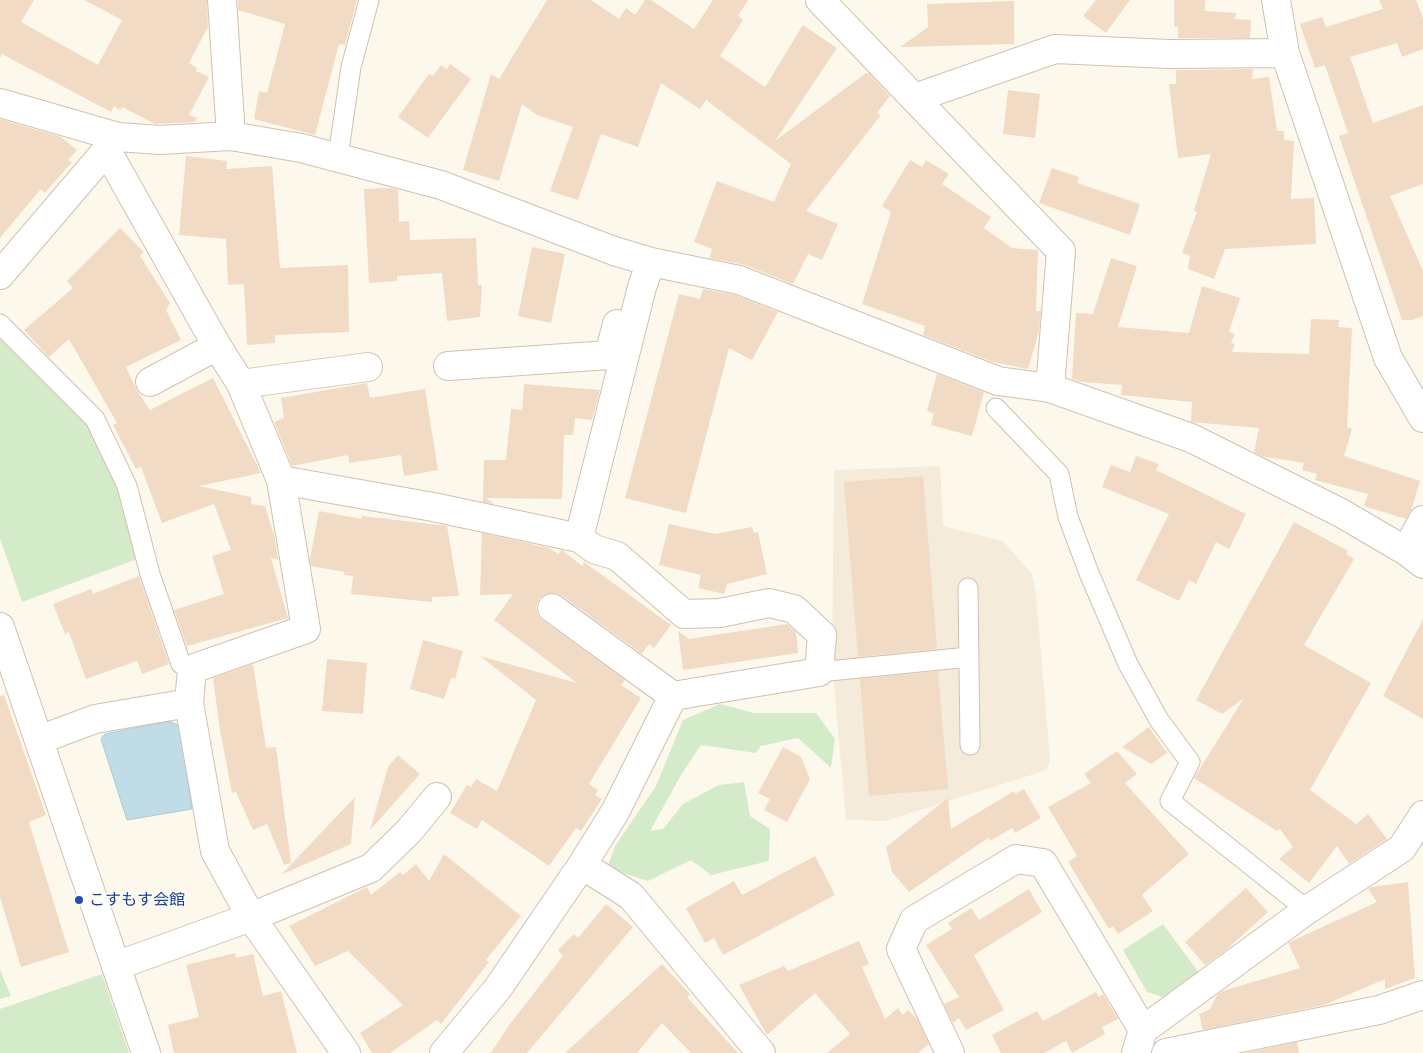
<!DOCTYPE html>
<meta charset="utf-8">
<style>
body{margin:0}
canvas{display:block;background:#fdf8ec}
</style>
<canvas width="1423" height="1053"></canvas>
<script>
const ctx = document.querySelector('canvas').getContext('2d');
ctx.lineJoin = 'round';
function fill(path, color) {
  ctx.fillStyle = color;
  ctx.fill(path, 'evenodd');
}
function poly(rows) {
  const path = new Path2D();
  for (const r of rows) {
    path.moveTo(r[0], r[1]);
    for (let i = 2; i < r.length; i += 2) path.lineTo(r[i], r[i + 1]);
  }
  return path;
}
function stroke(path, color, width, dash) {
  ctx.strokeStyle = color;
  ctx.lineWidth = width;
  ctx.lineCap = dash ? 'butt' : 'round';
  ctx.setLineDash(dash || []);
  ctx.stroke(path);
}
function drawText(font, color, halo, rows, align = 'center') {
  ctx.font = font + ' Lato,"Noto Sans JP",sans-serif';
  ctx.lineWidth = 4;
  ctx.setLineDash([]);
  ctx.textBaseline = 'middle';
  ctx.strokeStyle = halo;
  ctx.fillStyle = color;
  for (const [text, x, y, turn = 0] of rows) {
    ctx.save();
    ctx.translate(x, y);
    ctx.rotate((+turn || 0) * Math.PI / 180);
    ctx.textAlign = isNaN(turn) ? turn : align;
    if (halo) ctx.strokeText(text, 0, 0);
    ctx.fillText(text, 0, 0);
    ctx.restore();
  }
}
const residential = poly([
 [940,466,943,526,1003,541,1032,574,1036,594,1050,759,1047,770,885,821,846,820,832,663,834,470]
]);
const green = poly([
 [0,327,93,423,120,486,142,557,22,602,0,538],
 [720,704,754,713,816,713,835,739,831,768,798,738,761,746,756,753,701,745,681,775,650,831,663,829,683,804,719,785,744,782,750,816,770,829,769,861,711,875,691,860,648,881,607,868,615,846,656,786,683,720],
 [1163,924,1202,977,1166,998,1147,992,1123,950],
 [0,970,11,996,0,999],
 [102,974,129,1053,0,1053,0,1009]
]);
const water = poly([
 [169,721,180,726,192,809,127,820,101,739,105,734,169,721]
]);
const building = poly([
 [0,0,34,0,21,22,98,65,122,20,84,0,207,0,208,27,189,63,197,68,196,71,209,77,189,115,197,118,195,122,155,124,122,107,120,110,114,106,111,112,2,54,0,58],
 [238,0,357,0,345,45,339,44,315,135,254,119,259,91,267,93,285,24,238,10],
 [547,0,591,0,619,19,626,8,635,15,645,0,651,0,694,29,713,0,748,0,738,16,743,20,720,56,765,87,803,25,837,48,775,141,866,73,869,73,890,96,877,113,881,115,806,211,838,224,822,260,808,254,793,284,745,265,710,258,712,249,694,242,717,181,774,202,791,164,706,100,700,109,661,83,638,147,601,134,578,200,550,191,573,127,537,115,522,104,499,181,463,170,491,74,499,79],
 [1096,0,1130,0,1106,33,1083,16],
 [1174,0,1205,0,1205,11,1236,13,1235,19,1251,20,1250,38,1178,38,1178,27,1174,27],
 [1379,0,1416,0,1423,18,1423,49,1402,57,1397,43,1350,57,1373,123,1423,105,1423,184,1390,196,1423,271,1423,316,1412,320,1402,320,1339,136,1348,133,1325,65,1315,68,1300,24,1322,17,1326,27,1383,9],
 [1014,1,1014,44,900,47,928,27,927,4],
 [450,64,471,79,428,138,398,117,429,74,433,76,441,65,447,69],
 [1253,69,1252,79,1269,77,1277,131,1284,131,1284,140,1294,141,1291,199,1314,198,1316,244,1225,249,1214,279,1188,269,1190,256,1182,253,1197,212,1194,211,1211,154,1178,158,1169,84,1176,84,1176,70],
 [1008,90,1040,94,1035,138,1003,134],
 [0,119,61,137,77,150,68,160,72,162,45,193,41,189,0,238],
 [186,156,227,161,226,169,272,166,280,268,348,265,349,332,275,335,275,343,247,345,244,284,228,285,226,239,179,235],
 [910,160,922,167,926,160,949,174,942,184,991,217,984,228,1012,248,1038,250,1036,311,1041,311,1039,331,1028,369,993,362,923,335,925,326,862,304,891,212,882,206],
 [1052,168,1079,177,1077,183,1140,204,1130,235,1039,203],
 [391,188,398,190,399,222,409,221,410,240,476,238,478,285,482,285,480,317,447,321,442,273,397,276,397,281,369,283,364,189],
 [120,228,144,252,140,256,170,303,166,310,181,340,126,367,136,389,150,410,213,378,261,473,199,486,251,497,251,504,265,506,274,535,278,559,271,558,288,618,187,646,174,610,224,594,212,556,231,550,214,504,162,523,141,467,136,469,113,425,117,423,69,339,49,357,24,330,73,288,67,281],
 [532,247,565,254,551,323,518,316],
 [1111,258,1137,266,1118,327,1189,333,1202,286,1240,298,1229,332,1235,334,1231,343,1235,344,1232,352,1309,354,1311,319,1339,320,1338,327,1352,328,1347,427,1352,429,1344,456,1420,481,1411,511,1406,519,1364,506,1368,494,1315,480,1317,474,1302,470,1304,463,1261,456,1254,452,1259,428,1191,422,1192,402,1121,395,1122,385,1081,382,1072,379,1076,313,1093,314],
 [703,289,735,295,778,312,752,360,729,348,686,513,625,498,679,294,700,299],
 [937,374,984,392,972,436,931,425,934,413,927,411],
 [367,383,370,398,425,389,438,470,404,476,401,455,349,463,348,455,292,466,274,422,284,418,281,398],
 [524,384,600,390,592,420,575,418,573,435,564,435,562,499,486,498,494,504,483,502,484,460,506,460,511,409,522,410],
 [1136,456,1159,464,1156,470,1246,514,1229,549,1216,542,1196,584,1189,580,1179,601,1136,580,1169,514,1102,487,1111,465,1130,472],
 [923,476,937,649,858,657,844,482],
 [319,511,361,519,362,516,447,526,459,596,432,597,432,602,351,594,353,576,344,575,344,572,311,566,310,559],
 [1294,522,1348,551,1346,554,1354,559,1304,645,1371,683,1310,790,1356,824,1368,814,1387,839,1349,864,1337,846,1309,883,1279,859,1293,847,1280,829,1277,831,1194,778,1244,698,1222,714,1196,700],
 [669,524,715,534,752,527,754,533,758,532,767,574,727,584,724,594,698,588,701,575,659,565],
 [482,533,549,548,558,554,562,550,582,566,584,562,671,625,654,648,649,644,642,654,561,595,554,593,546,594,539,599,536,607,538,615,542,620,625,680,621,685,641,698,589,784,598,790,595,795,602,799,581,831,576,828,549,866,482,820,477,829,450,813,467,785,471,787,476,779,497,791,536,700,480,656,577,683,494,620,513,594,480,595],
 [139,576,169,664,142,674,137,661,86,679,69,632,65,634,53,604,91,589,93,594],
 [1423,619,1423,719,1383,696],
 [787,624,796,632,798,653,683,670,678,631,689,639],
 [423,640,463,651,455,679,451,678,444,699,410,689],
 [327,659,367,663,363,714,322,711],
 [253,664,266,748,276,747,291,863,284,865,267,824,253,830,236,792,232,793,220,730,213,678],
 [938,671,948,789,869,796,860,679],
 [4,695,46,815,29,822,69,952,21,967,0,897,0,696],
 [1149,727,1167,753,1151,764,1122,747],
 [783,747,801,757,810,779,787,822,764,810,770,799,758,793],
 [1117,751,1137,774,1125,783,1189,854,1142,895,1153,911,1118,934,1113,926,1109,929,1068,862,1077,856,1048,807,1091,783,1084,774],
 [398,755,420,774,370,830,388,767],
 [1024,789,1041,818,1015,833,1012,828,990,841,988,838,909,892,892,872,886,847,948,798,951,829,1014,791,1015,794],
 [355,797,351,844,283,874,282,874],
 [444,854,521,916,486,960,489,962,441,1024,437,1020,390,1053,372,1053,360,1033,403,1005,348,951,315,966,289,926,367,887,371,895,400,872,403,875,416,864,429,881],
 [815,856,835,895,723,955,714,938,705,943,686,908,734,881,742,895],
 [1408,882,1415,978,1385,989,1385,979,1324,1005,1203,1030,1199,1014,1210,1009,1217,995,1223,991,1300,968,1288,943,1292,941,1377,902,1368,889,1371,887],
 [1246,888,1268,912,1225,951,1205,965,1185,942],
 [1029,889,1042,912,974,955,1004,1010,966,1030,959,1018,953,1023,944,1004,959,997,926,945,952,929,948,923,971,908,979,920],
 [606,904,633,927,527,1053,491,1053,509,1025,563,956,558,950,574,934,578,938],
 [859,941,869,964,862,967,885,1019,898,1008,903,1015,908,1010,917,1019,929,1044,918,1053,827,1053,850,1034,815,993,767,1035,739,985,784,966,788,971],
 [235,953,236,958,253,954,263,996,281,991,297,1053,174,1053,168,1025,199,1017,186,965],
 [662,964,690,994,687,997,738,1053,691,1053,662,1023,637,1053,565,1053],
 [1096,992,1099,997,1103,994,1118,1019,1102,1027,1105,1034,1072,1053,1066,1041,1044,1053,1001,1053,992,1035,1037,1011,1043,1021],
 [1297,1042,1299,1053,1245,1053]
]);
const service = poly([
 [338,157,351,67,369,0],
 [0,324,95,419,127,486,150,574,181,664,192,669],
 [996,408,1059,474,1068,517,1089,573,1128,664,1159,720,1190,762,1170,801,1307,910],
 [968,588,970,745],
 [819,672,969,657]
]);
const minor = poly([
 [222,0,231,136],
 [820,0,1061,251,1050,388],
 [1276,0,1285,53,1388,358,1423,418],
 [915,98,1055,49,1169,54,1285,53],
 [0,103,118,137,160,140,231,136,301,148,441,185,614,251,651,262,739,280,998,381,1050,388,1191,438,1341,513,1406,551,1423,564],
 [106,149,217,346,241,384,281,480,306,629,192,669,189,703,215,851,251,917,346,1053],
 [0,275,117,138],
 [448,366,609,355,617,324],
 [150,382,217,346],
 [241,384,368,367],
 [281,480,433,507,579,538],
 [1406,551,1423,520],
 [552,608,673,696],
 [39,740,95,719,189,703],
 [582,865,631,896,761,1053],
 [146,1053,116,966,251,917,371,868,409,831,437,797],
 [444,1053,498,988,582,865,615,812,673,696,819,672,822,635,794,609,769,603,720,613,684,614,617,556,594,549,579,538,642,287,651,262],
 [950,1053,901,949,914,920,1016,859,1043,863,1143,1030],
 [1136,1053,1143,1030,1307,910,1402,848,1423,815],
 [1166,1053,1379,1010,1423,995]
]);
const tertiary = poly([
 [0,627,116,966]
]);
const markers = [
 [79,900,5,"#1a4fb4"]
];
const transitNames = [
 ["こすもす会館",89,900]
];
fill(residential, '#f5ebda');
fill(green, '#d4ebc9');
fill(water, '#c0dde7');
stroke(water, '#a6ccd9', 1);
fill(building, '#f2dbc4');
stroke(service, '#d0c1b0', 21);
stroke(minor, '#d0c1b0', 30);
stroke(tertiary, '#d0c1b0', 30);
stroke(service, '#fff', 19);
stroke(minor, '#fff', 28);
stroke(tertiary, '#fff', 28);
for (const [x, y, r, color] of markers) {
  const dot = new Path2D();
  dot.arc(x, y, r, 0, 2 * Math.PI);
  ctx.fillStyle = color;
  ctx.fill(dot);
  stroke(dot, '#fffbf3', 2);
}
drawText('16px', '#164399', '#fffbf3', transitNames, 'left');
</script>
